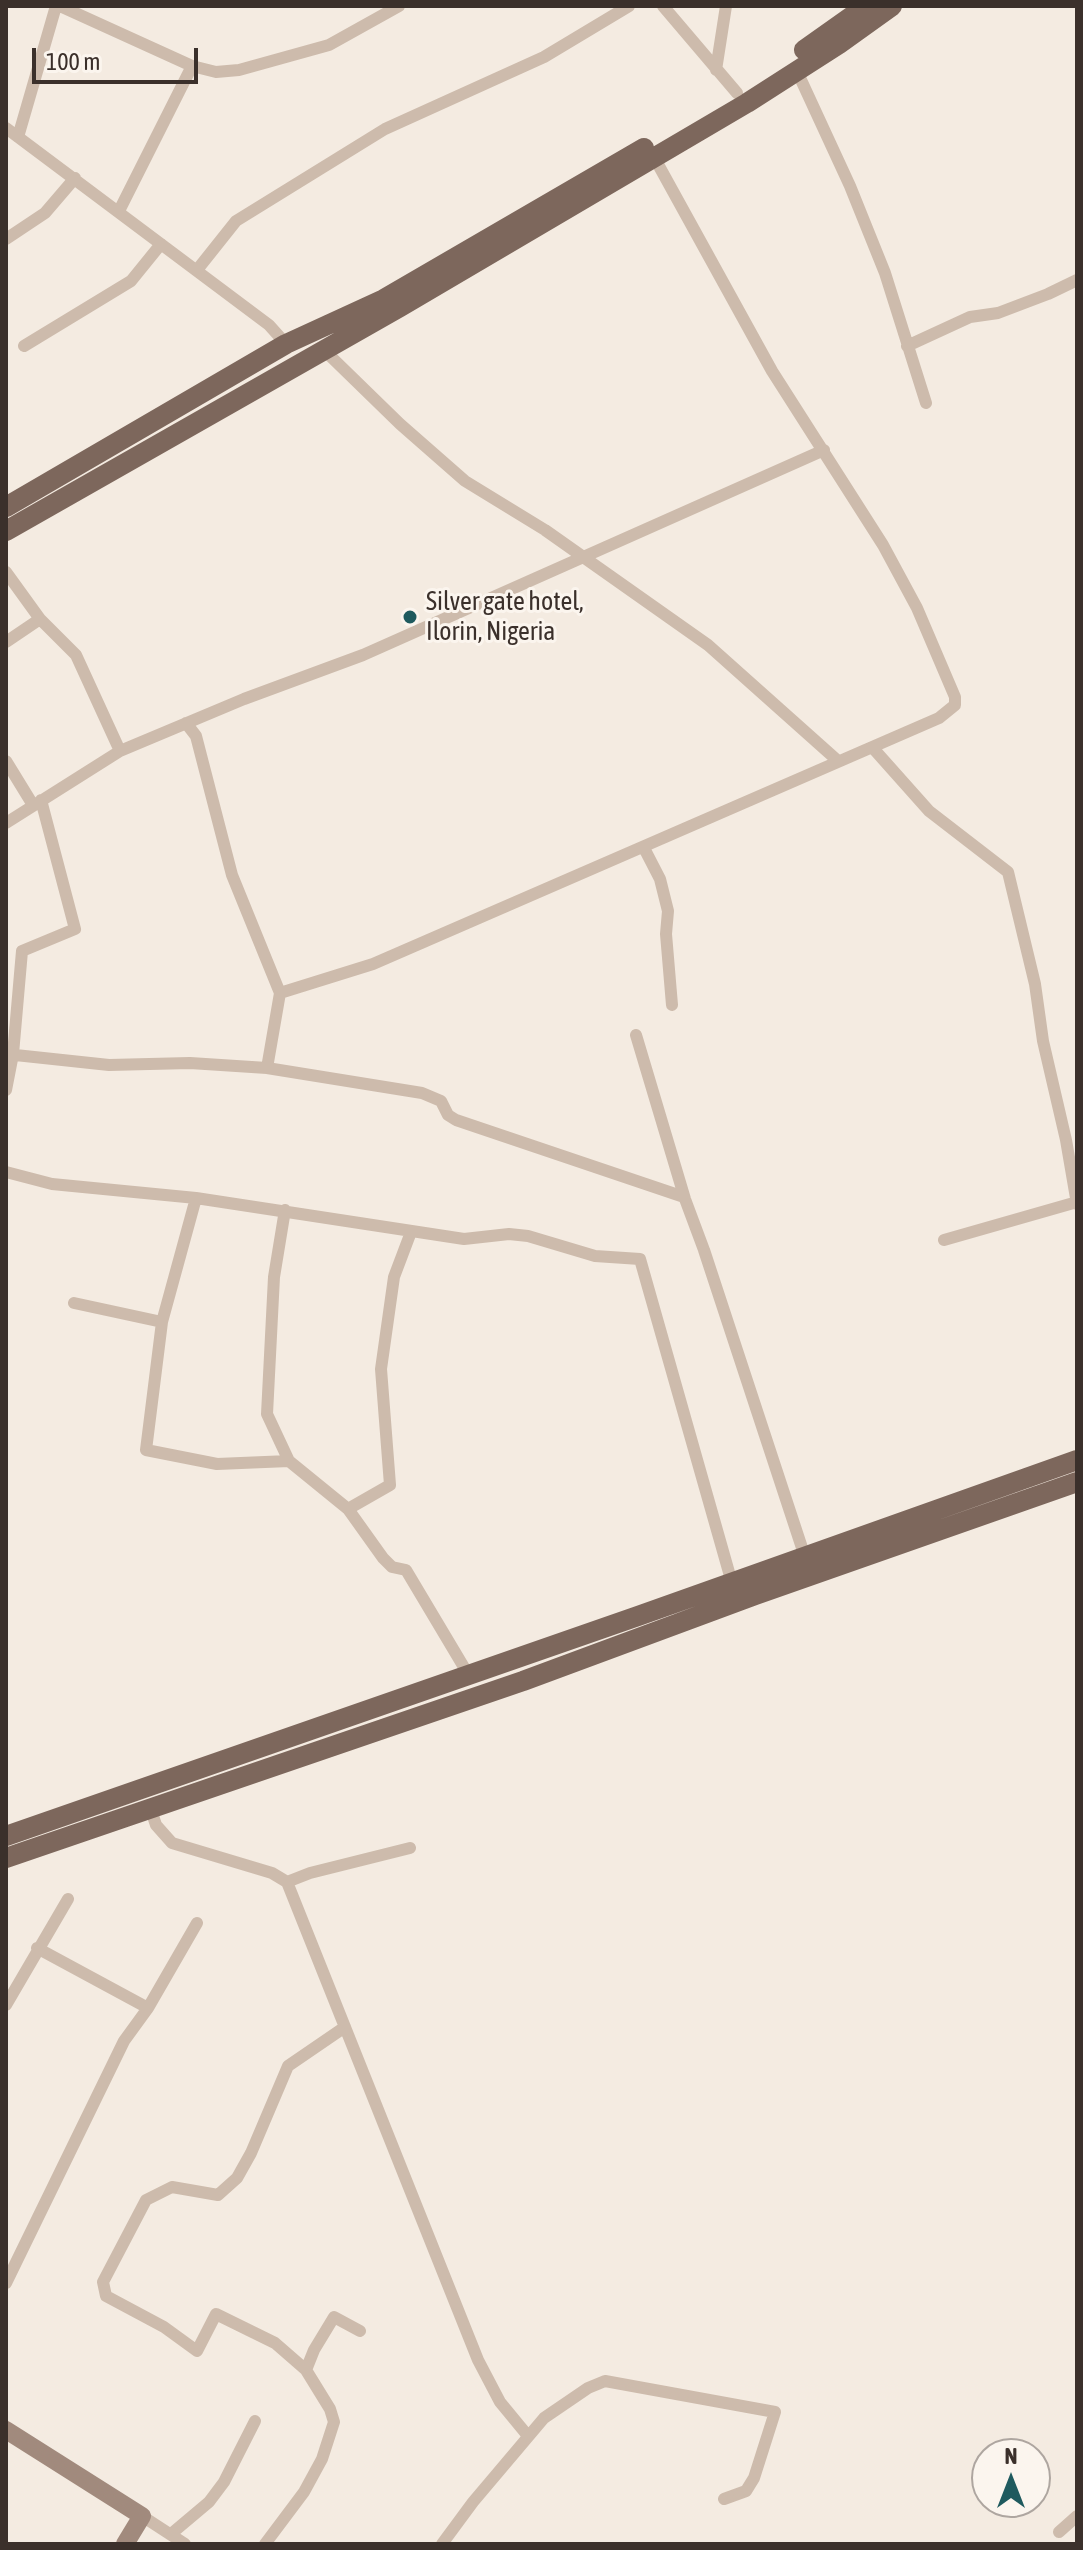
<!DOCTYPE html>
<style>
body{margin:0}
#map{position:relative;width:1083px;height:2550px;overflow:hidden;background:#f4ebe1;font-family:"Asap Condensed",sans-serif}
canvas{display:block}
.frame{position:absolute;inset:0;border:8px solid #3b302b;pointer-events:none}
.north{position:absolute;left:971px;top:2438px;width:80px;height:80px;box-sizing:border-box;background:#fbf5ee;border:2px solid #aea6a0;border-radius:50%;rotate:0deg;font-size:22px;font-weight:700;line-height:32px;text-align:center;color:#3b302b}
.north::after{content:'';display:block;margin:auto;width:28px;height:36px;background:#1f5a5e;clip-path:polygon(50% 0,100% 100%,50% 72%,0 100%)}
.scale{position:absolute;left:32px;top:48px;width:166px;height:36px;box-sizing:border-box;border:4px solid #3b302b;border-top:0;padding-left:10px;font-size:24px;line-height:28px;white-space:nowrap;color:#3b302b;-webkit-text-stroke:6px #fbf5ee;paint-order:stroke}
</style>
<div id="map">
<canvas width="1083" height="2550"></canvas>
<div class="frame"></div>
<div class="north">N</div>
<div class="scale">100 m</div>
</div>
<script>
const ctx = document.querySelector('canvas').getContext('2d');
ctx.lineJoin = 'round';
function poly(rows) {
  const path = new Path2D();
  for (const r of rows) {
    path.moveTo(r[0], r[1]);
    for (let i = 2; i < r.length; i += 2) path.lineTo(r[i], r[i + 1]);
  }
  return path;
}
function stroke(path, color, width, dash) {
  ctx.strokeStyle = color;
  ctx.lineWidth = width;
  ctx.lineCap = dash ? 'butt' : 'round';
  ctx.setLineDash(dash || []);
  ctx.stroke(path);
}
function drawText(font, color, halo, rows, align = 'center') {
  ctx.font = font + ' "Asap Condensed",sans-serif';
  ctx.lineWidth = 6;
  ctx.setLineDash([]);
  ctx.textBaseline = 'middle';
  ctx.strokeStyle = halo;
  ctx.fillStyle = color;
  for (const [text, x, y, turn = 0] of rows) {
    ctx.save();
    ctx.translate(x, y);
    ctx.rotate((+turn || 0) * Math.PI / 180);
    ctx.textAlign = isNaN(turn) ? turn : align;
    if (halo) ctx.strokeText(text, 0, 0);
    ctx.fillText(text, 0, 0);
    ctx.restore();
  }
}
const street = poly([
 [60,6,192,66,216,72,239,70,329,45,399,6],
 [663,6,737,93],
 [796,69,850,186,885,273,926,403],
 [716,70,726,6],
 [6,128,269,325,286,344],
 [18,137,56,6],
 [119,211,192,66],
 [6,239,45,213,75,178],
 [197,270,236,221,385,129,544,57,629,6],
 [24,346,131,281,161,244],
 [907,346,970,317,998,313,1048,294,1077,280],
 [324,350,400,424,465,481,545,530,708,645,838,761],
 [6,572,40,619],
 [6,642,40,619,76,655,120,751],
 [186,723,196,736,232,875,280,993,267,1068],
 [872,747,929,811,1008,872,1035,984,1043,1041,1066,1140,1077,1204],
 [6,761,33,805],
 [6,823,120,751,244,699,363,655,824,450],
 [644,848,660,879,668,911,666,934,672,1005],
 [280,993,373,964,939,718,955,705,955,697,917,608,883,545,772,371,654,157],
 [636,1035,685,1199,704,1250,805,1557],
 [6,1054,109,1065,190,1063,267,1068,422,1093,441,1101,448,1115,456,1120,684,1197],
 [6,1090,13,1054,22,951,75,929,41,800],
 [6,1172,52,1184,196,1198,464,1239,509,1234,528,1236,595,1256,640,1259,732,1583],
 [196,1198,162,1322,146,1450,217,1464,289,1461,267,1414,274,1277,285,1210],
 [944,1240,1077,1202],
 [74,1303,162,1322],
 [289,1461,348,1509,390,1485,381,1369,394,1277,411,1232],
 [348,1509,383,1558,392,1567,406,1570,468,1674],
 [150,1807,156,1825,172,1843,272,1873,287,1882,310,1873,410,1848],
 [287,1882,478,2360,500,2402,528,2436],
 [37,1948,148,2008],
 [6,2005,68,1899],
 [6,2283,124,2041,148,2008,197,1923],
 [306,2370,314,2350,334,2317,360,2331],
 [142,2516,185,2544],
 [1059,2532,1077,2516],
 [171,2534,209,2502,224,2482,255,2421],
 [265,2544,304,2492,322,2459,334,2422,330,2409,306,2370,275,2343,216,2314,197,2351,164,2327,106,2296,103,2282,146,2200,172,2187,218,2195,237,2178,251,2153,288,2066,345,2027],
 [442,2544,473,2502,544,2418,588,2388,605,2381,775,2412,754,2478,746,2491,724,2499]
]);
const secondary = poly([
 [6,2430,142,2516,125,2544]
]);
const primary = poly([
 [804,50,866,6],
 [6,507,286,344,384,299,644,148],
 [6,531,400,307,747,103,839,44,892,6],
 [6,1836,638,1616,1077,1460],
 [6,1858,523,1681,755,1595,1077,1482]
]);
const markers = [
 [410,617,8,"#1f5a5e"]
];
const poiNames = [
 ["Silver gate hotel,",426,602],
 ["Ilorin, Nigeria",426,632]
];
stroke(street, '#cdbbac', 12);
stroke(secondary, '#a18a7d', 18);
stroke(primary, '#7d675c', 20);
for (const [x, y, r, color] of markers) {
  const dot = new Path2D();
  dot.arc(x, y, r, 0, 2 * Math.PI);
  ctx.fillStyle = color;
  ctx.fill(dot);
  stroke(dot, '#fbf5ee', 3);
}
drawText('26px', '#3b302b', '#fbf5ee', poiNames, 'left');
</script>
